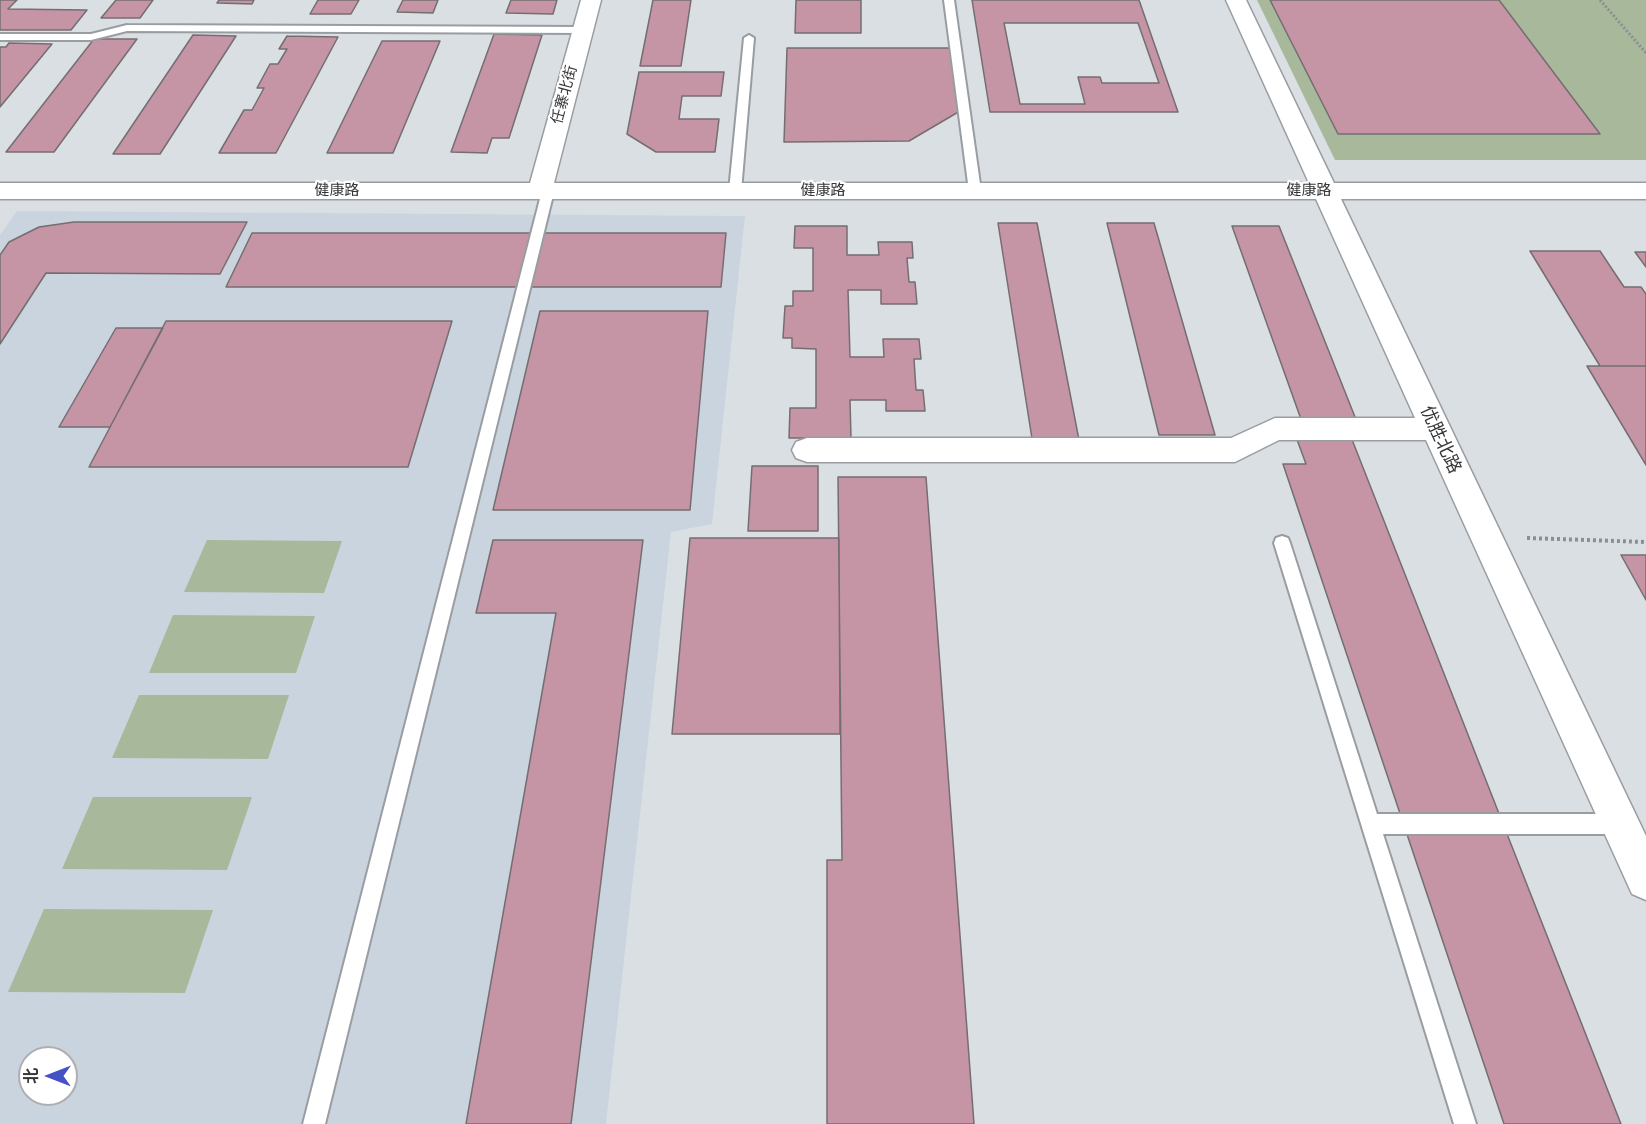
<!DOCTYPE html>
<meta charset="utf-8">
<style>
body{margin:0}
#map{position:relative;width:1646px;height:1124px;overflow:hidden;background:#dadfe4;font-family:Signika,"Noto Sans SC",sans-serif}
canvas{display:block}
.north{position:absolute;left:18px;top:1046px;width:60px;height:60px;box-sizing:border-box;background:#fff;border:2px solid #afafb0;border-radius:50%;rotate:270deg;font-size:16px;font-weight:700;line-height:24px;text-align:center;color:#363739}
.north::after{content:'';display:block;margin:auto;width:21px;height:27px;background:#4552c7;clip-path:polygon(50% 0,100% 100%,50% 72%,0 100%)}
</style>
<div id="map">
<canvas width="1646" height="1124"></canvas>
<div class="north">北</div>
</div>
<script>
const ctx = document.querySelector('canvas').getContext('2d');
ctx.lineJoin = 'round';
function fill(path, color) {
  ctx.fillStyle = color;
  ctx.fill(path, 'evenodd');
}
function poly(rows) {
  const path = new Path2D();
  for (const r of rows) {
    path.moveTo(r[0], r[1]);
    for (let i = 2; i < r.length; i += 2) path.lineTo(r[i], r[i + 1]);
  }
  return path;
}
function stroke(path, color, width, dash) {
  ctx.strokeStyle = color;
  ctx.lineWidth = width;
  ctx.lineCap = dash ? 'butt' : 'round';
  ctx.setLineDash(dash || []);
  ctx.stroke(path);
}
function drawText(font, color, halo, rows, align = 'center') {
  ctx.font = font + ' Signika,"Noto Sans SC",sans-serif';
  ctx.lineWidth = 4.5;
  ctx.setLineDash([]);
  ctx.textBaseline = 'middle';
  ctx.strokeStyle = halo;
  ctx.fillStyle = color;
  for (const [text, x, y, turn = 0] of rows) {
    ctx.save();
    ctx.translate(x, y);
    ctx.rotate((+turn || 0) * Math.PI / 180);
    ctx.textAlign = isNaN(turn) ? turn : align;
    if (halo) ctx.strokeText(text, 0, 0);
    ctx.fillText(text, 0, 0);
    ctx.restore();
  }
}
const built = poly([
 [17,211,745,216,712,524,671,532,606,1124,0,1124,0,235],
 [30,1058,66,1058,66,1094,30,1094]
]);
const green = poly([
 [1257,0,1646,0,1646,160,1335,160],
 [207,540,342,541,324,593,184,592],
 [173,615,315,616,296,673,149,673],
 [139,695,289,695,268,759,112,758],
 [93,797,252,797,227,870,62,869],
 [44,909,213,910,185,993,8,992]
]);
const building = poly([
 [0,0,17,0,8,9,87,10,71,30,0,30,0,0],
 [116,0,153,0,140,18,101,18,116,0],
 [219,0,254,0,252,4,217,3,219,0],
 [318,0,359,0,351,14,310,14,318,0],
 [403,0,438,0,433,13,397,12,403,0],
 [511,0,557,0,553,14,506,13,511,0],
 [653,0,691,0,681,66,640,66,653,0],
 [796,0,861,0,861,33,795,33,796,0],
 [972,0,1139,0,1178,112,990,112,972,0],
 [1270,0,1499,0,1600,134,1338,134,1270,0],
 [1004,23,1138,23,1159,83,1102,83,1100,77,1078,77,1085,104,1020,104,1004,23],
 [494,34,542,35,509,138,492,138,487,153,451,152,494,34],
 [193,35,236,36,160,154,113,154,193,35],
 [287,36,338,37,276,153,219,153,244,110,252,110,264,88,257,88,270,64,278,64,287,49,279,49,287,36],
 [94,39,137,39,54,152,6,152,94,39],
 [382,41,440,41,393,153,327,153,382,41],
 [9,43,52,44,0,107,0,47,6,47,9,43],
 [787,48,951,48,960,111,909,141,784,142,787,48],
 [639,72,724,72,721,96,682,96,679,119,719,119,715,152,656,152,627,134,639,72],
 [74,222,247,222,220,274,46,273,0,344,0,255,9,242,39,227,74,222],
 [998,223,1037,223,1080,445,1033,445,998,223],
 [1107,223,1154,223,1215,435,1159,435,1107,223],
 [795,226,847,226,847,255,879,255,878,242,912,242,913,258,907,258,909,282,915,282,917,304,881,304,881,290,848,290,850,357,884,357,883,339,919,339,921,359,914,359,916,390,923,390,925,411,886,411,886,400,850,400,851,438,789,438,790,408,816,408,816,349,792,348,792,338,783,338,785,306,793,306,793,291,813,291,813,248,794,248,795,226],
 [1232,226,1279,226,1357,422,1302,422,1232,226],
 [252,233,726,233,721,287,226,287,252,233],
 [1530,251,1600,251,1624,287,1641,287,1646,294,1646,366,1600,366,1530,251],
 [1635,252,1646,252,1646,267,1635,252],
 [540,311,708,311,690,510,493,510,540,311],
 [166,321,452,321,408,467,89,467,166,321],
 [116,328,163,328,110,427,59,427,116,328],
 [1587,366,1646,366,1646,465,1587,366],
 [1296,437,1351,437,1621,1124,1504,1124,1283,464,1306,464,1296,437],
 [752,466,818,466,818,531,748,531,752,466],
 [838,477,926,477,974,1124,827,1124,827,860,842,860,838,477],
 [690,538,839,538,840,734,672,734,690,538],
 [493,540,643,540,571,1124,466,1124,556,613,476,613,493,540],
 [1621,555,1646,555,1646,600,1621,555]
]);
const pathFar1 = poly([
 [1600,0,1646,53]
]);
const path = poly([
 [1527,538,1646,542]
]);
const service = poly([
 [944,0,954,0,981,191,975,195,969,191,944,0],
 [127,25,583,27,588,30,583,33,127,31,91,40,0,40,0,34,91,34,127,25],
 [749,35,754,38,741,191,735,195,729,191,744,38,749,35],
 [548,187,554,191,325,1124,303,1124,542,191,548,187],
 [1282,536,1288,538,1290,543,1377,814,1620,814,1627,817,1630,824,1627,831,1620,834,1383,834,1476,1124,1454,1124,1274,543,1276,538,1282,536]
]);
const minor = poly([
 [581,0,601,0,554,183,1309,183,1226,0,1246,0,1334,183,1646,183,1646,199,1341,199,1646,836,1646,900,1632,894,1426,440,1279,440,1235,462,807,462,796,458,792,450,796,442,807,438,1231,438,1275,418,1415,418,1316,199,0,199,0,183,530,183,581,0]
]);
const farStreetnames = [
 ["任寨北街",565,95,-75],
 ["健康路",337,191],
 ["健康路",823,191],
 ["健康路",1309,191]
];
const streetNames = [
 ["优胜北路",1440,440,65]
];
fill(built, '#cad4df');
fill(green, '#a7b89b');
fill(building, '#c594a5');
stroke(building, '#746e70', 1.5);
stroke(service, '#999da2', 4);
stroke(minor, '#999da2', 3);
stroke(pathFar1, '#8c8f92', 3, [2, 2]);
stroke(path, '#8c8f92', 4, [3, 3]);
fill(service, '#fff');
fill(minor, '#fff');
drawText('15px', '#363739', '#fff', farStreetnames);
drawText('18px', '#363739', '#fff', streetNames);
</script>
